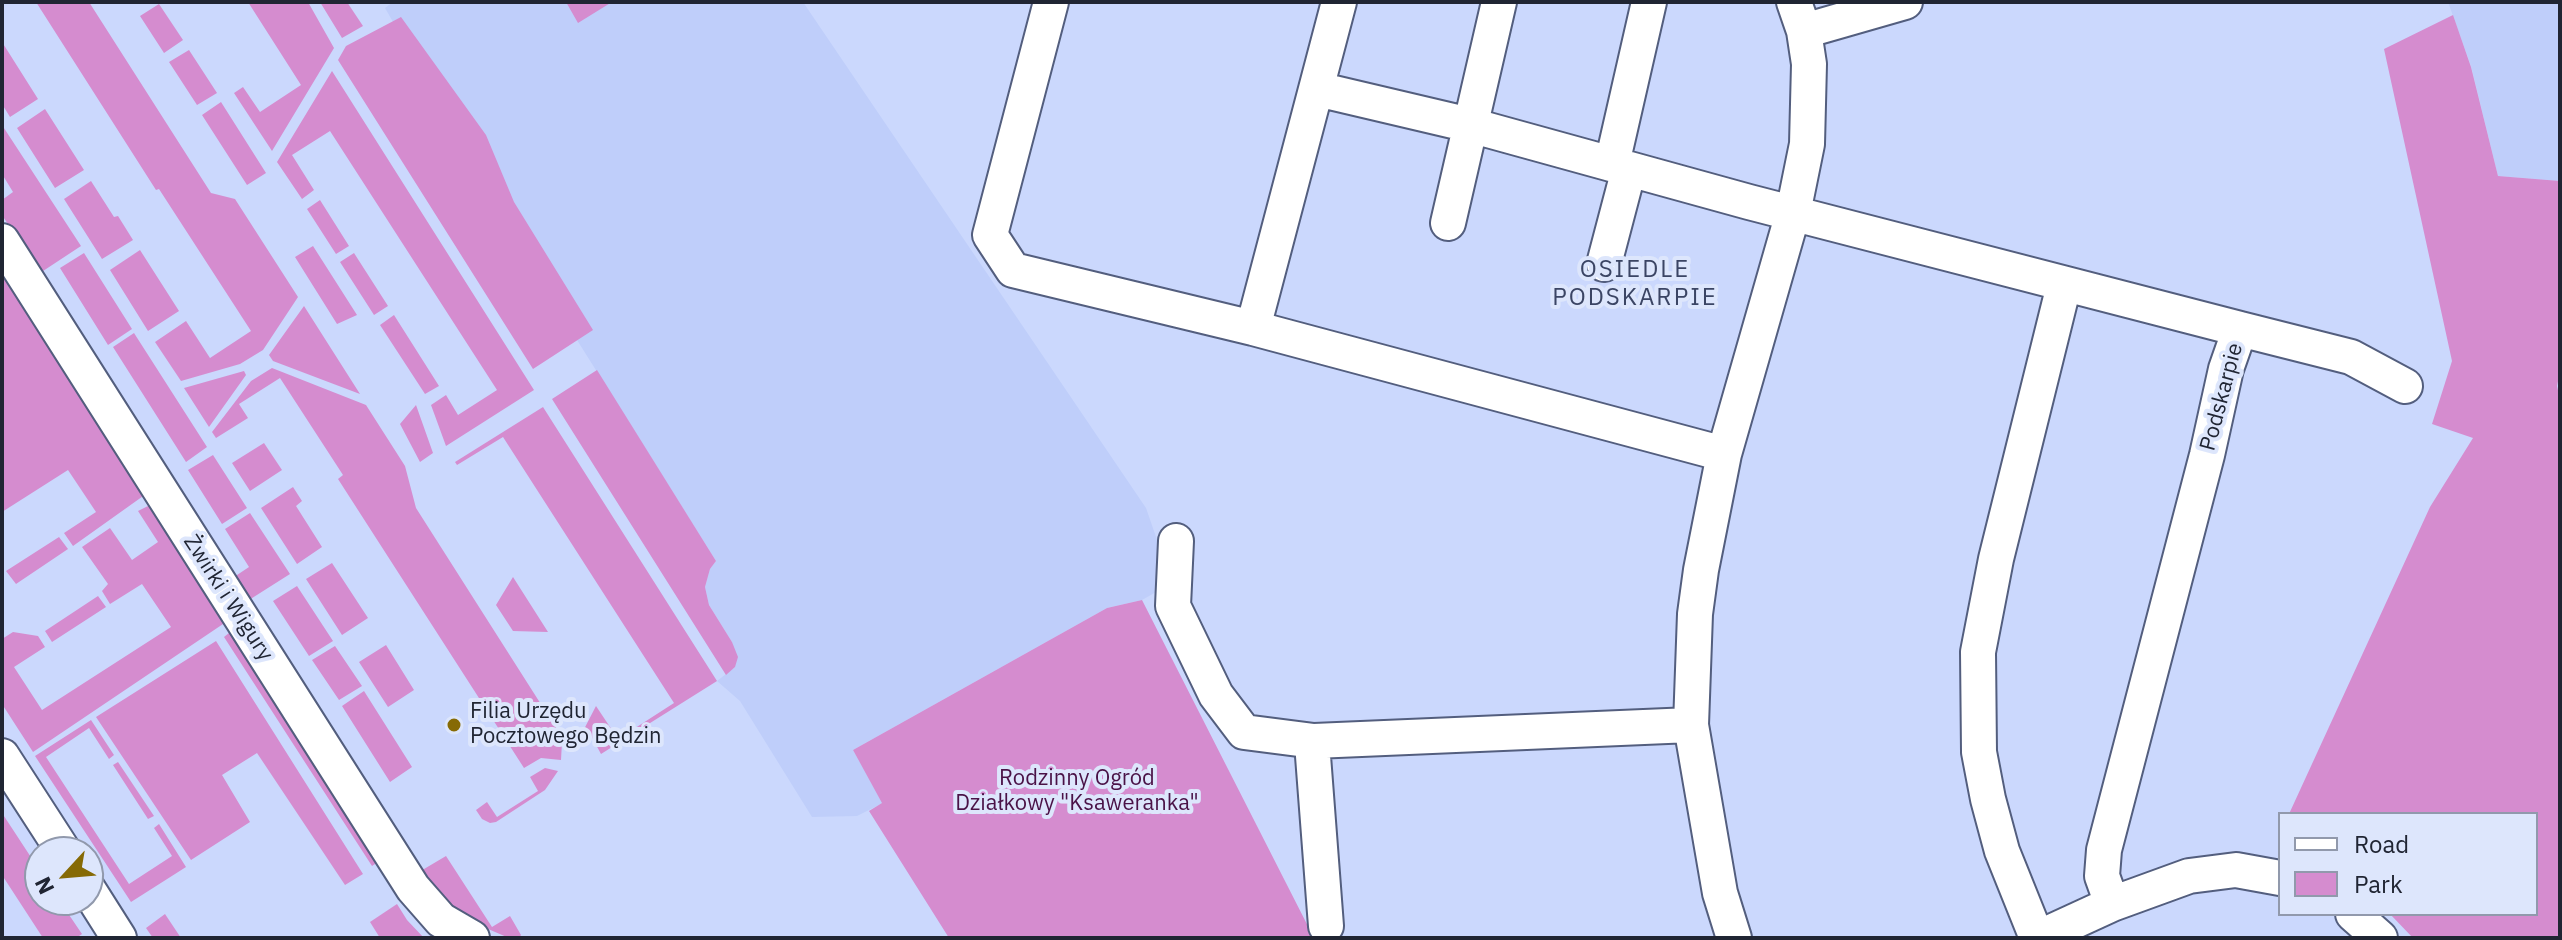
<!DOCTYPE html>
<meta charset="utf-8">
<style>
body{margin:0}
#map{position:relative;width:2562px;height:940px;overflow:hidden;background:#cbd8fd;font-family:"IBM Plex Sans",sans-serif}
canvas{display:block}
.frame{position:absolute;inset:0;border:4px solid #202533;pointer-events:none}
.legend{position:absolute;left:2278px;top:812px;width:260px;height:104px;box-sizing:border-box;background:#dde6fc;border:2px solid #9199ac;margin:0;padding:10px 14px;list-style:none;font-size:24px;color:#202533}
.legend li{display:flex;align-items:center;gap:16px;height:40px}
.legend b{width:40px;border:2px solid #9199ac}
.north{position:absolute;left:24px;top:836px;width:80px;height:80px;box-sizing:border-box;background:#dde6fc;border:2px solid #9199ac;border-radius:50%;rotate:244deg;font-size:22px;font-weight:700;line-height:32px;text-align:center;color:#202533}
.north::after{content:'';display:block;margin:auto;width:28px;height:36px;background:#866a05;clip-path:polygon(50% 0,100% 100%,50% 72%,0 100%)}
</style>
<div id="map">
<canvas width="2562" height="940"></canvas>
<div class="frame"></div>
<ul class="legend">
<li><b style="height:10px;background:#fff"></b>Road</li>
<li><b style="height:22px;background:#d58ccf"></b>Park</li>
</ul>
<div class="north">N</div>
</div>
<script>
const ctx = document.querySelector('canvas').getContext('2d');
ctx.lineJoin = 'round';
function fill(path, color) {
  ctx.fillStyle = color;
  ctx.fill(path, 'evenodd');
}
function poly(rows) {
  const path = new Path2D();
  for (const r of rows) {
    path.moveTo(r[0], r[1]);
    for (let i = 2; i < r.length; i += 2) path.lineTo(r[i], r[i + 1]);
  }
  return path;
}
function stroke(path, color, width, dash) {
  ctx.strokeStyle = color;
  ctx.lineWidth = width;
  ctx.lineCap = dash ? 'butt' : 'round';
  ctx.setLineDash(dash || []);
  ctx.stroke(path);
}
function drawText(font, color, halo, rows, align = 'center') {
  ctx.font = font + ' "IBM Plex Sans",sans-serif';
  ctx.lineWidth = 8;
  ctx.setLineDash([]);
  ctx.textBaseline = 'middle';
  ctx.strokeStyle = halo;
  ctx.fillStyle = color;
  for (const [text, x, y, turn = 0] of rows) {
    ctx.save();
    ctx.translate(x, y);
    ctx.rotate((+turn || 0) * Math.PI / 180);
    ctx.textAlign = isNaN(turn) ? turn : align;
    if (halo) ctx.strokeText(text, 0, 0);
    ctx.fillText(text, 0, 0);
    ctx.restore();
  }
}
const built = poly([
 [393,2,803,2,1146,508,1172,583,1142,600,1107,608,853,750,883,803,857,816,812,817,740,701,717,681,735,667,732,642,709,605,705,587,710,569,716,561,577,340,385,8],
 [2448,2,2560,2,2560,181,2498,176,2471,66]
]);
const green = poly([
 [36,2,89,2,211,193,235,199,298,297,263,350,240,364,181,381,155,342,186,321,210,358,251,331,159,189,156,190],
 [248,2,308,2,334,48,272,151,234,93,243,87,260,112,301,85],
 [320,2,347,2,363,26,342,38],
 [566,2,612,2,578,23],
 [159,4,183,40,164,53,140,16],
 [2453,15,2471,67,2498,176,2560,181,2560,372,2557,386,2560,399,2560,938,2413,938,2390,914,2536,914,2536,814,2289,814,2430,507,2473,438,2432,424,2452,361,2384,49],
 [401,17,486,135,514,202,593,330,533,369,338,60,346,46],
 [2,42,38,99,10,117,2,104],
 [189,50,217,93,197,105,169,62],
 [332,71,534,390,446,446,431,405,446,395,458,415,497,390,330,131,292,155,314,190,302,199,277,162],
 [221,102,266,173,247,185,202,115],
 [45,109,84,170,55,188,17,128],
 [2,125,81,246,40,273,2,215,2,200,13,192,2,174],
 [91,181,114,217,118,216,133,240,102,259,64,199],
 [320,200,349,246,336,254,307,209],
 [313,246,357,315,337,324,295,257],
 [140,250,179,311,148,331,110,270],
 [84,253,132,329,108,345,60,268],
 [354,253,388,306,374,315,340,262],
 [5,274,146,494,73,546,64,533,96,512,68,470,2,512,2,275],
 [304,306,360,394,273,361,269,355],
 [394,315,439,386,425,394,380,325],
 [134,333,207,447,186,462,113,347],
 [272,368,366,405,405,466,416,508,558,731,562,742,561,760,541,758,524,768,338,479,343,475,280,378,239,404,248,418,216,438,212,432,251,381],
 [597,370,716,561,710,569,705,587,709,605,732,642,738,657,735,667,726,675,552,399],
 [244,371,246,375,209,427,184,388],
 [416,405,433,453,420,462,400,424],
 [543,407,717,681,631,735,629,732,674,703,503,437,457,465,455,462],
 [264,443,282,470,250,491,232,463],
 [213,455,247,508,222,524,188,470],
 [293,487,302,501,296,506,322,547,297,564,261,508],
 [154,503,229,620,33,752,2,704,2,639,13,632,38,636,45,647,14,667,42,710,171,627,142,584,110,604,102,591,108,584,82,547,110,528,132,560,158,542,138,511],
 [250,513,290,574,249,600,234,577,249,567,225,529],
 [59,537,68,549,16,584,6,571],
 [332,563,368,618,342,635,306,579],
 [513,577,548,632,513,631,496,605],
 [297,586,333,641,309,656,273,601],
 [98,596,106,607,52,642,45,631],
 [1142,600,1314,938,949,938,869,811,882,803,853,750,1107,608],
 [234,629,381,860,372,866,224,637],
 [216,641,363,874,345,885,257,753,222,775,250,822,191,860,96,717],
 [386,645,414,690,388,707,359,662],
 [335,646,362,686,339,700,312,660],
 [364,691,412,767,390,782,342,706],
 [596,706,620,742,601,754,589,732,581,735],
 [91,720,114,755,109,759,89,728,46,757,129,884,172,856,154,828,159,824,186,867,131,902,35,756],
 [118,762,154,816,148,819,113,765],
 [545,768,558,771,545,790,496,822,490,823,482,819,476,810,487,802,497,817,538,791,530,777],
 [2,813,40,871,40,900,59,900,82,934,76,938,43,938,2,875],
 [446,856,492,927,510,916,521,935,519,938,509,938,458,916,419,872],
 [397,904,407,920,424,938,380,938,370,922],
 [165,914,181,938,153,938,146,928]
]);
const minor = poly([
 [1051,2,990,235,1013,270,1253,328,1724,454],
 [1804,31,1905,2],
 [1317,89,1470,125,1749,202,2240,329,2226,369,2207,455,2104,850,2102,876,2112,904],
 [1612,164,1649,2],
 [1448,223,1499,2],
 [2,241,413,888,441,920,472,938],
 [1604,264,1629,169],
 [1253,328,1339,2],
 [2240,329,2351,357,2405,386],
 [1176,541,1173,606,1216,695,1244,732,1314,741,1691,725],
 [1314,741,1313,756,1326,926],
 [2,756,64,852],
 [88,889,119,938],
 [2353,914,2380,938],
 [1734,938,1720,893,1691,725,1695,614,1701,570,1724,454,1793,213,1807,144,1809,64,1804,31,1794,2],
 [2037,938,2002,851,1988,799,1979,752,1978,652,1996,559,2064,285],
 [2038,938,2112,904,2189,876,2236,870,2280,878]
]);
const markers = [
 [454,725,8,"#866a05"]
];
const streetNames = [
 ["Podskarpie",2222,397,-75],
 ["Żwirki i Wigury",228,598,57]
];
const poiNames = [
 ["Filia Urzędu",470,712],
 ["Pocztowego Będzin",470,737]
];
const parkNames = [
 ["Rodzinny Ogród",1077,779],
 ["Działkowy \"Ksaweranka\"",1077,804]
];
const neighbourhoodNames = [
 ["OSIEDLE",1635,270],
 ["PODSKARPIE",1635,298]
];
fill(built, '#bfcefa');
fill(green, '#d58ccf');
stroke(minor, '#535e7e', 38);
stroke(minor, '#fff', 34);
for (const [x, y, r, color] of markers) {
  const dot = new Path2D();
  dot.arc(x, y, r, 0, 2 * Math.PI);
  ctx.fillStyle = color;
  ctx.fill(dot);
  stroke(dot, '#dde6fc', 3);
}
drawText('22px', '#202533', '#dde6fc', streetNames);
drawText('22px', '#202533', '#dde6fc', poiNames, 'left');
drawText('22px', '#4a1247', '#dde6fc', parkNames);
ctx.letterSpacing = '2px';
drawText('24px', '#3b4564', '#dde6fc', neighbourhoodNames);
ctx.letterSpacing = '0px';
</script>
